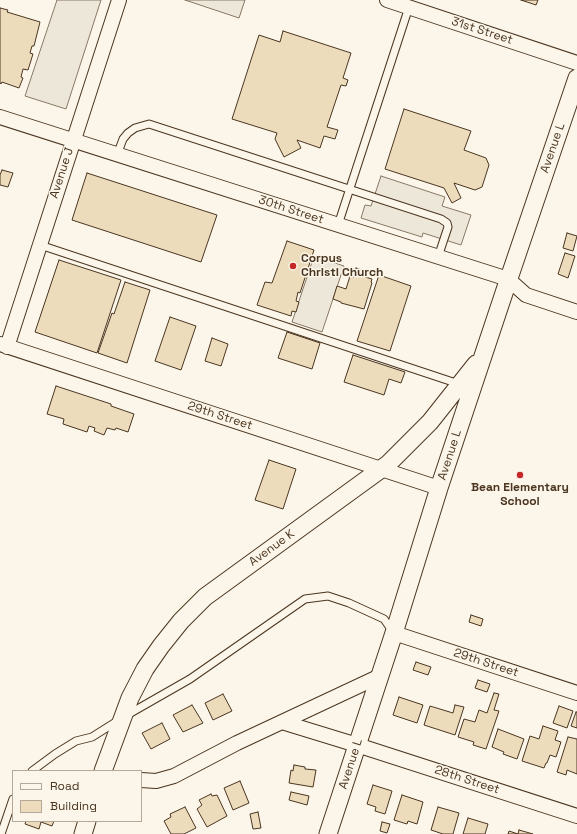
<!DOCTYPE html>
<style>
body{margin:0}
#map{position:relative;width:577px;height:834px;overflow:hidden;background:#fbf6e9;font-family:"Space Grotesk",sans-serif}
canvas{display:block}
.legend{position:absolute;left:12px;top:770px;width:130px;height:52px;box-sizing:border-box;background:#fbf6e9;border:1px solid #b4a999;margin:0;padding:5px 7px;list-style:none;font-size:12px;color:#4a3520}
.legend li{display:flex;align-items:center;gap:8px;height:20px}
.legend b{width:20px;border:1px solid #b4a999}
</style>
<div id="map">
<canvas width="577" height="834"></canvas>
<ul class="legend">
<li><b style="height:5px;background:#fbf6e9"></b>Road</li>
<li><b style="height:11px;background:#ecdcbc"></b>Building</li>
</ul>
</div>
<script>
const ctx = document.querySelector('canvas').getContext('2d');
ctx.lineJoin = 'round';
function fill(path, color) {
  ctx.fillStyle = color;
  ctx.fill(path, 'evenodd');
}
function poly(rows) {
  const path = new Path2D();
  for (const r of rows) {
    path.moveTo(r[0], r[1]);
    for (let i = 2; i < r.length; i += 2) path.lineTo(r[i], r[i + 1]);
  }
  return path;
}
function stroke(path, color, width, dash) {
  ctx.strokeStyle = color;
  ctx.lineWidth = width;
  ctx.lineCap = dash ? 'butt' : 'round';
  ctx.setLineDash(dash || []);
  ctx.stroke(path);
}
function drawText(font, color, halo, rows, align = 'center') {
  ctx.font = font + ' "Space Grotesk",sans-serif';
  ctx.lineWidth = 3;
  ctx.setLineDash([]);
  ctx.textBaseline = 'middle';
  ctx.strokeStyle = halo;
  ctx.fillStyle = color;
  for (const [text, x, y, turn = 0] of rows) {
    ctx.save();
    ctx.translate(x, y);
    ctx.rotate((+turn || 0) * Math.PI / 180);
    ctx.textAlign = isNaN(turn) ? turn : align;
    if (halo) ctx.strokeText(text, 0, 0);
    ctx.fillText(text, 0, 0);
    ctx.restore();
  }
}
const parking = poly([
 [57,0,101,0,66,109,25,96,57,0],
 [185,0,245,0,239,18,185,0],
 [381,176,445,197,442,206,471,215,461,245,423,233,422,237,361,218,365,205,371,206,381,176],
 [314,256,344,266,322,332,292,322,314,256]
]);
const building = poly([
 [521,0,538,0,536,5,521,0],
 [0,8,8,10,7,12,40,22,34,46,32,46,30,53,33,54,28,70,23,69,21,77,23,78,19,88,2,82,1,84,0,83,0,8],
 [283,31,351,53,343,78,348,80,346,86,341,85,327,127,338,130,335,139,324,136,320,148,297,140,301,148,284,157,275,139,277,133,232,119,259,35,280,42,283,31],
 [404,109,471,131,464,150,486,158,489,165,482,187,475,190,454,183,461,198,452,203,444,188,385,169,404,109],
 [2,170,13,173,8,187,0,185,0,175,2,170],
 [87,173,217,215,201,262,72,220,87,173],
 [567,233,577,236,573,251,563,248,567,233],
 [287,241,314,250,300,293,298,292,296,301,299,302,296,312,292,311,291,316,257,305,265,282,272,283,287,241],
 [565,253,575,256,568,278,558,274,565,253],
 [59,260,121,280,97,353,35,332,59,260],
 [356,268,367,272,365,277,372,279,371,282,372,283,364,309,341,303,341,302,333,299,337,286,346,289,350,276,354,277,356,268],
 [379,275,411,286,390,351,357,341,379,275],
 [125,282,150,290,127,363,98,353,112,313,114,314,125,282],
 [170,317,196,326,181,370,155,361,170,317],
 [287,332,320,343,312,369,278,358,287,332],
 [212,338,228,344,221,366,205,361,212,338],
 [353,355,405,372,401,383,389,379,384,395,344,382,353,355],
 [56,386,111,404,111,406,134,414,128,432,116,428,115,430,107,428,104,435,94,431,95,428,89,426,87,432,63,424,64,419,47,414,56,386],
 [269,460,296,469,283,509,255,500,269,460],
 [471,615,483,619,481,626,469,622,471,615],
 [416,662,431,667,428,675,413,670,416,662],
 [478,680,490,684,487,692,475,688,478,680],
 [494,693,499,694,494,710,499,711,486,749,473,745,474,742,458,737,464,719,475,722,479,710,487,713,494,693],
 [223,694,232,711,213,720,205,703,223,694],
 [399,697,423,705,417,723,393,715,399,697],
 [192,705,203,723,183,732,173,715,192,705],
 [455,705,464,707,455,735,424,725,430,706,453,713,455,705],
 [559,706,573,711,567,728,553,723,559,706],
 [576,712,577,712,577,728,571,726,576,712],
 [162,723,170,739,151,749,142,733,162,723],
 [543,726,558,731,555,740,561,742,556,757,550,755,547,763,546,763,544,768,522,761,530,736,539,739,543,726],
 [498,729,524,739,517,759,503,754,504,752,492,747,498,729],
 [568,737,577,739,577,774,567,770,566,775,557,772,568,737],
 [294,765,305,767,305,769,316,770,313,787,289,783,291,770,293,771,294,765],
 [240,781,249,803,233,810,224,788,240,781],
 [373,785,392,791,385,814,375,811,376,807,367,804,373,785],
 [291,792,309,796,307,805,289,800,291,792],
 [211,794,212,796,217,795,227,816,207,827,197,809,202,805,199,800,211,794],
 [402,795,423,802,417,824,408,821,407,824,394,820,402,795],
 [185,807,196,828,184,834,171,834,164,821,171,817,170,814,185,807],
 [438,807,459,813,453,834,443,834,431,830,438,807],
 [258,812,261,828,253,829,250,814,258,812],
 [468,818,488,824,485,834,463,834,468,818],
 [26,821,54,821,52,826,41,822,39,829,25,824,26,821],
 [382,822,390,824,387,833,380,831,382,822],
 [519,830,533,834,508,834,509,831,518,834,519,830]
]);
const service = poly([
 [117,155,123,139,128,133,135,128,149,124,441,219,447,223,448,227,438,257],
 [338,225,409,7],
 [40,245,459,384],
 [127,715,190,679,305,599,328,596,349,603,384,619,393,632],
 [32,771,55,754,76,741,92,737,119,720],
 [1,834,13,799]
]);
const minor = poly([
 [387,0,577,63],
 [0,117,508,279,526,295,577,312],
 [0,344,439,488],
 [7,347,119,0],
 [394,633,577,693],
 [282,722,357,745,577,816],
 [141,780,156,781,174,776,237,743,380,676]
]);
const tertiary = poly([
 [103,771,130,698,145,669,161,646,181,621,205,597,388,464,430,422,476,364],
 [83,834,87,821],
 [328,834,394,633,439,488,504,293,577,78]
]);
const markers = [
 [293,266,4,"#c62828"],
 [520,475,4,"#c62828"]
];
const streetNames = [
 ["31st Street",482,31,18],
 ["Avenue L",553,148,-71],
 ["Avenue J",62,173,-72],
 ["30th Street",291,210,18],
 ["29th Street",220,416,18],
 ["Avenue L",450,455,-72],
 ["Avenue K",272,548,-36],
 ["29th Street",486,663,18],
 ["Avenue L",351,764,-72],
 ["28th Street",467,780,18]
];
const poiNames = [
 ["Corpus",301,259],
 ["Christi Church",301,273],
 ["Bean Elementary",520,488,"center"],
 ["School",520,502,"center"]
];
fill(parking, '#ede7d9');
stroke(parking, '#887966', 1);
fill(building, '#ecdcbc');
stroke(building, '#4a3520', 1);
stroke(service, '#4a3520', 9);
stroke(minor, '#4a3520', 16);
stroke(tertiary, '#4a3520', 19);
stroke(service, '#fbf6e9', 7);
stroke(minor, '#fbf6e9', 14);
stroke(tertiary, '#fbf6e9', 17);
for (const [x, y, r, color] of markers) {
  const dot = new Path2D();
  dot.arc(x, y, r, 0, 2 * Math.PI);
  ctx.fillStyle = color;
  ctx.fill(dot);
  stroke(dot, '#fbf6e9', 1.5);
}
drawText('12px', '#4a3520', '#fbf6e9', streetNames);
drawText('bold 12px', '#4a3520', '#fbf6e9', poiNames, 'left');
</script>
